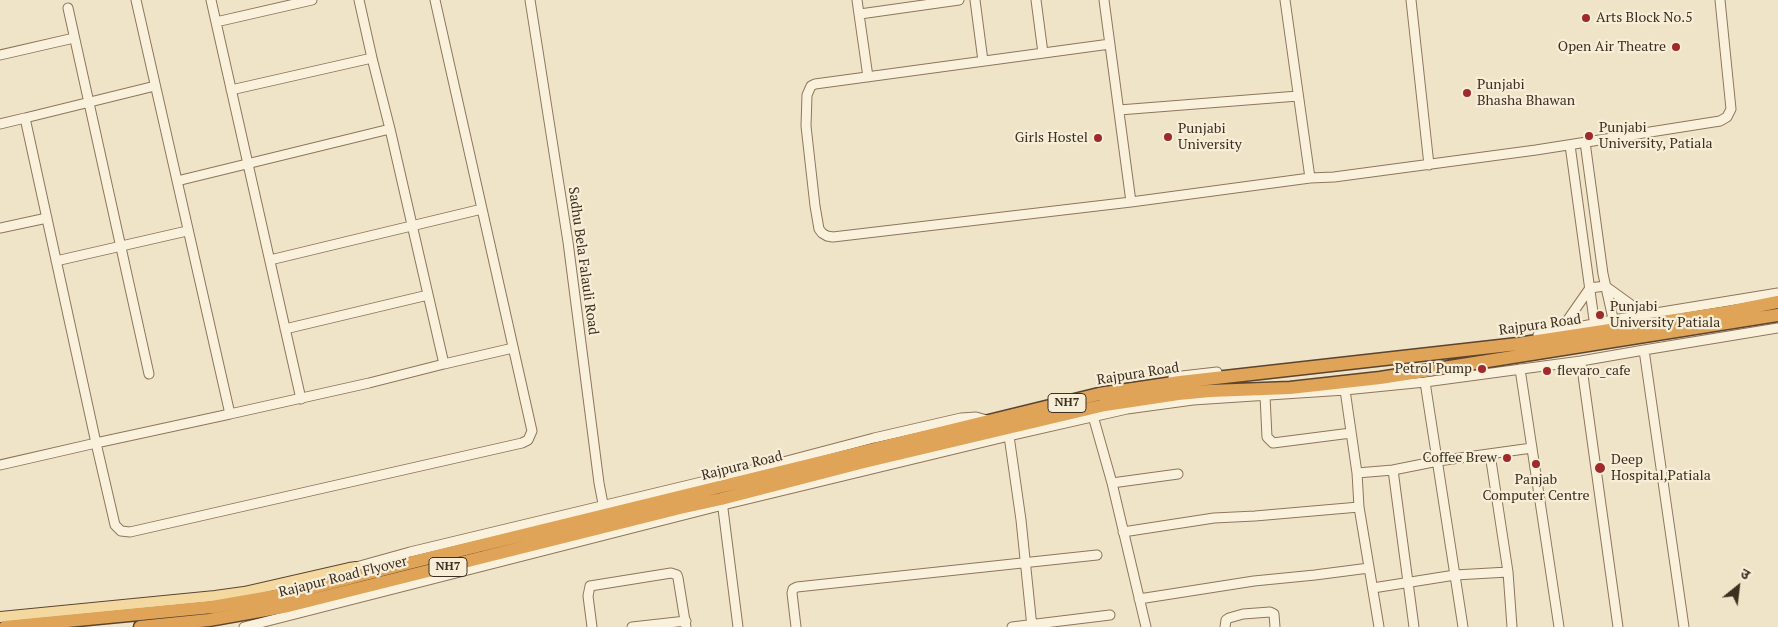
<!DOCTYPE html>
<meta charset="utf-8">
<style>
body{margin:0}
#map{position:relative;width:1778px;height:627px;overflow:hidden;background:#f0e4c8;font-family:"PT Serif","Noto Sans Devanagari",serif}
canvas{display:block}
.north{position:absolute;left:1713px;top:562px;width:50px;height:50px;-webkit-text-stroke:4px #f7eed8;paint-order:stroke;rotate:29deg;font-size:14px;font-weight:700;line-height:20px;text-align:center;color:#3d2e20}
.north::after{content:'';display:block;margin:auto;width:18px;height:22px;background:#3d2e20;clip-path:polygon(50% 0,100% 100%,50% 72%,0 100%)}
</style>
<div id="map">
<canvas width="1778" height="627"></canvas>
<div class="north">उ</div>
</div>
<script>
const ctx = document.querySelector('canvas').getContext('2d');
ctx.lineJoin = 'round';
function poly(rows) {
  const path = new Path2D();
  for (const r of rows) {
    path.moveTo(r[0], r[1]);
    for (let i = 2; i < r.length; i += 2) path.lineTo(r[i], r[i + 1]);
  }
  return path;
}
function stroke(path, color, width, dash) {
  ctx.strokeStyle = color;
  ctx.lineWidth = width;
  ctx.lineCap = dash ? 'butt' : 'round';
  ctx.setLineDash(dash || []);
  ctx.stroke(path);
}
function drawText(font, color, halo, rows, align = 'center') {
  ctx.font = font + ' "PT Serif",serif';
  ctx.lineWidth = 4.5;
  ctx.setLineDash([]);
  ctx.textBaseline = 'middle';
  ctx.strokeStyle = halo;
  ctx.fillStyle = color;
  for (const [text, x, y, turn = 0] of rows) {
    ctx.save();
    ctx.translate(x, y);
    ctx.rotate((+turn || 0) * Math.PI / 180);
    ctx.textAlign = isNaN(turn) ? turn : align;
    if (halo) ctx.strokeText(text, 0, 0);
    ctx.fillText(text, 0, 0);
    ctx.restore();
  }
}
const minor = poly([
 [136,0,230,414,96,443,25,118,155,86],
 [211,0,301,399],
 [530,0,568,242,599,483,604,509],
 [857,0,868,77],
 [975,0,983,61],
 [1036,0,1043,53],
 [1104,0,1131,202,1310,178],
 [1285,0,1310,178,1334,177,1536,150,1720,121,1727,117,1731,109,1720,0],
 [1411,0,1429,165],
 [68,8,149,374],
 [860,14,959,0],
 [216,22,312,0],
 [1110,44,815,84,811,86,807,95,806,126,815,206,819,229,822,233,827,236,833,237,1131,202],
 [0,55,74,38],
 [231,90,372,58],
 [1119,110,1298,96],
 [0,124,25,118],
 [1585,142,1603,274,1614,323],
 [1570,145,1595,327],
 [177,181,390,129,372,58,359,0],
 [0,228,47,218],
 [270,260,482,209],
 [56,261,187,231],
 [285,329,428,295],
 [1560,331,1590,288,1605,286,1645,315],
 [1538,335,1613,320,1778,293],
 [1644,350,1684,627],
 [1581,361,1618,627],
 [444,364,513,348],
 [1520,369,1559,627],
 [1173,377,1217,372],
 [1425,382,1463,627],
 [1345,390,1357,473,1359,507,1379,627],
 [1265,396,1267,437,1273,443,1351,433],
 [230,414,369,383,444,364,390,129],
 [1093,416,1112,483,1146,627],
 [1009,436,1021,520,1032,627],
 [1490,454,1508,572,1512,627],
 [0,465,96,443,115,525,121,531,130,532,522,443,528,440,532,431,435,0],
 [1393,470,1414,627],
 [1357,473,1393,470,1438,461,1532,448],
 [1112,483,1178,474],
 [722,501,738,627],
 [1123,532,1214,518,1255,516,1359,507],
 [356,567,410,552,764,467,874,438,961,418,976,417,987,420],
 [1373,588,1455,575,1508,572],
 [1139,599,1254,581,1315,575,1369,568],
 [244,627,723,505,1009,436,1127,409,1193,400,1345,390,1425,382,1581,361,1644,350,1778,328],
 [592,627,588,596,590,586,671,573,677,575,678,578,686,627],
 [632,627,686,621],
 [796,627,792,593,793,589,797,587,1097,555],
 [1012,627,1110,615],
 [1225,627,1226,620,1229,618,1243,614,1270,612,1274,614,1275,627]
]);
const major = poly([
 [0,617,215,596,244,592,349,568,356,567,368,573]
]);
const highway = poly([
 [5,627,212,607,287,594,429,558,1099,394,1180,382,1518,344,1728,312,1778,302],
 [140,627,209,620,288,606,680,508,721,499,864,462,1105,405,1178,394,1210,391,1290,388,1380,378,1778,315]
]);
const markers = [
 [1586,18,5,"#9e2a2b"],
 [1676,47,5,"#9e2a2b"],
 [1467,93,5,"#9e2a2b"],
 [1589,136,5,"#9e2a2b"],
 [1168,137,5,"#9e2a2b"],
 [1098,138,5,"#9e2a2b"],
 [1600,315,5,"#9e2a2b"],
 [1482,369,5,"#9e2a2b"],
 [1547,371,5,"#9e2a2b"],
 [1507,458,5,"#9e2a2b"],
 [1536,464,5,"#9e2a2b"],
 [1600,468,6,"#9e2a2b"]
];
const shields = [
 [1067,403,38],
 [448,567,38]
];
const shieldNames = [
 ["NH7",1067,403],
 ["NH7",448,567]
];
const poiNames = [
 ["Arts Block No.5",1596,18],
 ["Open Air Theatre",1666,47,"right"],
 ["Punjabi",1477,85],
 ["Bhasha Bhawan",1477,101],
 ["Punjabi",1599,128],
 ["University, Patiala",1599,144],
 ["Punjabi",1178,129],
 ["University",1178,145],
 ["Girls Hostel",1088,138,"right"],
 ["Punjabi",1610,307],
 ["University Patiala",1610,323],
 ["Petrol Pump",1472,369,"right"],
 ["flevaro_cafe",1557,371],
 ["Coffee Brew",1497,458,"right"],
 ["Deep",1611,460],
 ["Hospital,Patiala",1611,476],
 ["Panjab",1536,480,"center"],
 ["Computer Centre",1536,496,"center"]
];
const streetNames = [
 ["Sadhu Bela Falauli Road",583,261,82],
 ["Rajpura Road",1540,325,-8],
 ["Rajpura Road",1138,374,-9],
 ["Rajpura Road",742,466,-14],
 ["Rajapur Road Flyover",343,577,-14]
];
stroke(minor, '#8d765c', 11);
stroke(major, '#5b4430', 12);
stroke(highway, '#5b4430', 15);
stroke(minor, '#faf1dc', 9);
stroke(major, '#f3d9a0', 10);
stroke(highway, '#e0a458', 12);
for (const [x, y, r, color] of markers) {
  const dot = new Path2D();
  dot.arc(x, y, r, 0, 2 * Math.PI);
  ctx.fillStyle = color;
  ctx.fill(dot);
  stroke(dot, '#f7eed8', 2);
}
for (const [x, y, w] of shields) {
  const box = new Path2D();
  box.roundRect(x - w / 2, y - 9.5, w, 19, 4);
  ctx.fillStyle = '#f7eed8';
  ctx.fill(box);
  stroke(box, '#3d2e20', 1);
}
drawText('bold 12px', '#3d2e20', null, shieldNames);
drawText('14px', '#3d2e20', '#f7eed8', poiNames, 'left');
drawText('14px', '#3d2e20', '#f7eed8', streetNames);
</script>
